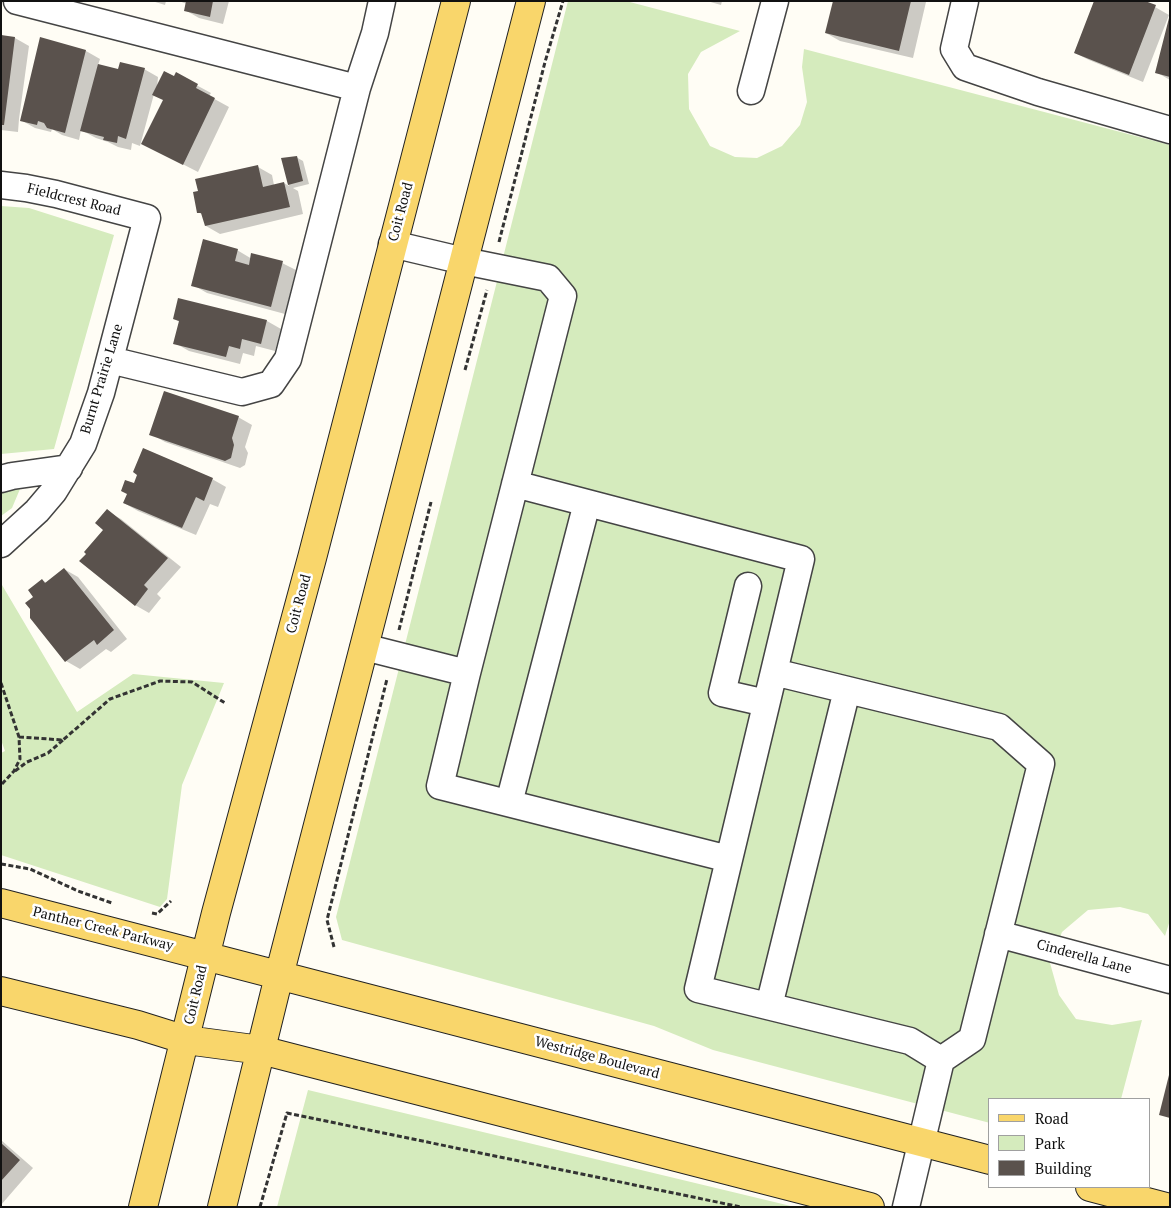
<!DOCTYPE html>
<style>
body{margin:0}
#map{position:relative;width:1171px;height:1208px;overflow:hidden;background:#fffdf5;font-family:"PT Serif",serif}
canvas{display:block}
.frame{position:absolute;inset:0;border:2px solid #111;pointer-events:none}
.legend{position:absolute;left:988px;top:1098px;width:162px;height:90px;box-sizing:border-box;background:#fff;border:1px solid #a0a0a0;margin:0;padding:6px 9px;list-style:none;font-size:15px;color:#111}
.legend li{display:flex;align-items:center;gap:10px;height:25px}
.legend b{width:25px;border:1px solid #a0a0a0}
</style>
<div id="map">
<canvas width="1171" height="1208"></canvas>
<div class="frame"></div>
<ul class="legend">
<li><b style="height:6px;background:#f9d66b"></b>Road</li>
<li><b style="height:14px;background:#d5ebbd"></b>Park</li>
<li><b style="height:14px;background:#5a524d"></b>Building</li>
</ul>
</div>
<script>
const ctx = document.querySelector('canvas').getContext('2d');
ctx.lineJoin = 'round';
function fill(path, color) {
  ctx.fillStyle = color;
  ctx.fill(path, 'evenodd');
}
function poly(rows) {
  const path = new Path2D();
  for (const r of rows) {
    path.moveTo(r[0], r[1]);
    for (let i = 2; i < r.length; i += 2) path.lineTo(r[i], r[i + 1]);
  }
  return path;
}
function stroke(path, color, width, dash) {
  ctx.strokeStyle = color;
  ctx.lineWidth = width;
  ctx.lineCap = dash ? 'butt' : 'round';
  ctx.setLineDash(dash || []);
  ctx.stroke(path);
}
function drawText(font, color, halo, rows, align = 'center') {
  ctx.font = font + ' "PT Serif",serif';
  ctx.lineWidth = 5;
  ctx.setLineDash([]);
  ctx.textBaseline = 'middle';
  ctx.strokeStyle = halo;
  ctx.fillStyle = color;
  for (const [text, x, y, turn = 0] of rows) {
    ctx.save();
    ctx.translate(x, y);
    ctx.rotate((+turn || 0) * Math.PI / 180);
    ctx.textAlign = isNaN(turn) ? turn : align;
    if (halo) ctx.strokeText(text, 0, 0);
    ctx.fillText(text, 0, 0);
    ctx.restore();
  }
}
const green = poly([
 [568,1,626,1,740,31,701,52,688,74,689,109,710,146,735,157,757,158,782,146,800,125,807,102,802,67,804,49,1170,145,1170,920,1165,936,1148,914,1120,907,1088,910,1062,932,1050,963,1059,995,1076,1019,1112,1025,1142,1020,1121,1099,990,1099,990,1123,713,1050,654,1026,342,940,336,917],
 [1,206,29,208,114,235,54,449,1,454],
 [15,483,20,489,12,508,1,516,1,485],
 [2,585,77,712,133,674,224,683,182,785,167,899,160,907,1,855,1,753,5,751,1,740],
 [308,1090,795,1207,277,1207]
]);
const shadow = poly([
 [152,1,166,1,165,5],
 [179,1,229,1,223,24,199,18,185,10,187,4],
 [707,1,722,1,721,5],
 [834,1,926,2,913,58,840,41,826,33],
 [1155,7,1169,15,1143,82,1089,60,1075,53],
 [1170,20,1170,80,1156,72],
 [1,34,5,37,15,38,29,46,19,119,21,120,41,39,86,51,100,59,98,65,119,70,144,69,158,77,157,88,174,78,176,74,211,93,209,96,229,107,198,172,157,151,164,100,154,94,140,146,132,143,131,150,118,147,108,142,96,138,81,130,79,140,62,135,52,129,51,132,35,128,19,119,18,132,1,130],
 [296,157,303,161,309,184,293,188,298,191,303,214,220,234,206,226,203,215,198,212,258,167,272,175,274,185,284,183,289,186,282,159],
 [237,250,252,259,282,263,296,270,285,314,207,293,193,285],
 [179,299,267,321,281,329,275,351,256,346,254,356,243,353,240,364,189,351,175,343,180,322,174,319],
 [238,417,252,425,245,447,248,453,245,465,240,468,165,442,151,434],
 [212,479,226,487,218,507,210,504,196,535,138,511,124,503,135,485],
 [107,511,121,519,181,567,157,594,161,598,149,613,135,605,104,530],
 [64,569,78,577,127,639,111,652,106,649,80,669,66,661,35,597,42,580,47,583],
 [1,1140,33,1168,1,1205]
]);
const building = poly([
 [186,1,213,1,210,17,184,11],
 [833,1,911,1,899,51,825,33],
 [1094,1,1145,1,1156,5,1129,75,1074,53],
 [1169,18,1170,18,1170,77,1155,73],
 [1,35,15,37,4,125,1,125],
 [40,37,86,50,65,133,47,128,44,123,38,121,37,125,20,121],
 [120,62,145,68,126,139,118,136,117,143,103,140,104,137,80,131,98,64,118,69],
 [164,71,174,76,176,72,198,84,196,88,215,98,183,165,141,144,163,100,152,95],
 [297,156,303,181,288,185,281,158],
 [258,165,263,187,284,182,290,207,205,226,201,213,197,213,193,192,198,191,195,179],
 [203,239,238,249,235,261,249,265,251,253,283,261,271,307,191,286],
 [178,298,267,320,261,344,242,339,240,349,229,346,226,357,173,344,179,321,173,319],
 [164,391,239,416,232,438,234,445,231,458,225,461,149,435],
 [143,448,213,478,204,501,196,497,182,528,123,503,127,494,121,491,125,480,134,483,137,475,133,472],
 [107,509,168,558,144,585,148,589,135,606,79,561,86,554,84,552,103,530,95,523],
 [64,568,114,630,97,645,94,640,65,662,30,618,30,609,25,603,33,597,28,590,42,579,45,583],
 [1169,1075,1170,1075,1170,1118,1159,1115],
 [1,1143,20,1160,1,1181]
]);
const path = poly([
 [499,242,545,62,563,1],
 [465,370,487,290],
 [399,630,431,502],
 [1,683,19,737,20,759,14,771,1,785],
 [19,737,63,740,110,699,160,681,192,682,225,703],
 [15,771,27,762,48,753,63,740],
 [1,864,30,869,78,891,112,903],
 [152,913,157,914,171,901],
 [334,947,327,920,387,679],
 [260,1207,287,1113,741,1207]
]);
const minor = poly([
 [17,1,357,88],
 [965,1,954,49,965,67,1038,92,1170,130],
 [751,91,775,1],
 [1,185,26,188,56,194,147,218,101,393,83,444,54,491,37,511,1,544],
 [110,360,242,392,271,384,288,359,357,88,375,33,382,1],
 [1,479,12,476,69,468],
 [515,484,801,559,698,989,910,1041,941,1060],
 [748,586,722,693,766,703],
 [364,647,467,673,563,296,548,278,464,261,392,244],
 [774,672,999,727,1041,764,972,1039,941,1060],
 [467,673,440,786,729,859],
 [509,803,587,503],
 [998,934,1170,980],
 [769,1006,847,690],
 [906,1207,941,1060]
]);
const major = poly([
 [1,903,990,1160],
 [1,991,138,1025,186,1040,261,1050,870,1207],
 [1090,1187,1166,1207],
 [143,1207,216,913,312,558,456,1],
 [222,1207,279,976,531,1]
]);
const streetNames = [
 ["Fieldcrest Road",74,200,14],
 ["Coit Road",401,212,-75],
 ["Burnt Prairie Lane",102,379,-73],
 ["Coit Road",299,604,-75],
 ["Panther Creek Parkway",103,929,14],
 ["Cinderella Lane",1084,957,15],
 ["Coit Road",196,995,-77],
 ["Westridge Boulevard",597,1058,15]
];
fill(green, '#d5ebbd');
fill(shadow, '#0003');
fill(building, '#5a524d');
stroke(minor, '#444', 29);
stroke(major, '#222', 30);
stroke(path, '#333', 3, [5, 2.5]);
stroke(minor, '#fff', 26);
stroke(major, '#f9d66b', 28);
drawText('14px', '#111', '#fff', streetNames);
</script>
